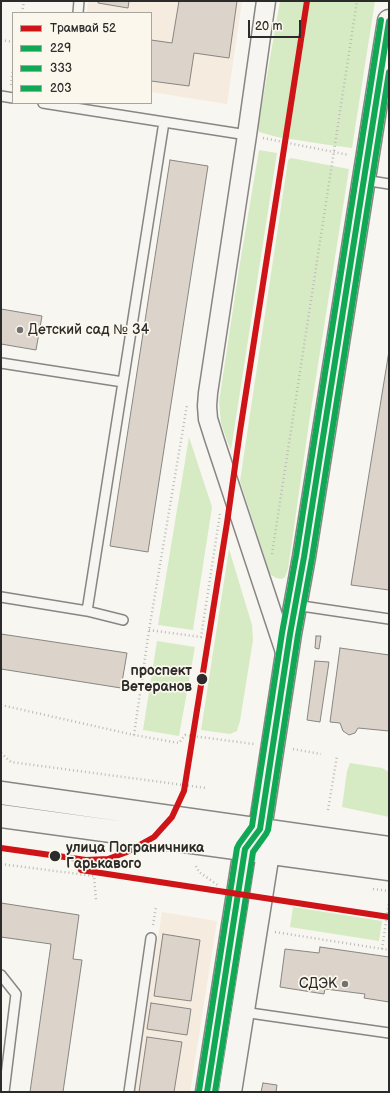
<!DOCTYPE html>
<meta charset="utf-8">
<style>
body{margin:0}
#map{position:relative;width:390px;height:1093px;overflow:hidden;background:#f8f6f0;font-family:"Balsamiq Sans",sans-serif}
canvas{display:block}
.frame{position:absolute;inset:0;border:2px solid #2b2b2b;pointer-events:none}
.legend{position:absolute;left:12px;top:12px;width:140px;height:92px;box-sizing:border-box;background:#fbf7ec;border:1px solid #a8a59f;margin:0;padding:5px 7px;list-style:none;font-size:12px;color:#2b2b2b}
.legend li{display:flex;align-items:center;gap:8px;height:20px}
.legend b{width:20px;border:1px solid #a8a59f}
.scale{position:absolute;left:248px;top:20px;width:53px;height:18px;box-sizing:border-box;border:2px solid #2b2b2b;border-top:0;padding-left:5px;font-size:12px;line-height:14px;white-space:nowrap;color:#2b2b2b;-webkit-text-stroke:3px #fbf7ec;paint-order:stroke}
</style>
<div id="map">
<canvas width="390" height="1093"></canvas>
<div class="frame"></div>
<ul class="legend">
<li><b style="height:5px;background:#ce1417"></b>Трамвай 52</li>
<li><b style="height:5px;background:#10a855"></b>229</li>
<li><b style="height:5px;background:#10a855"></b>333</li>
<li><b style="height:5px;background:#10a855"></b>203</li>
</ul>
<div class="scale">20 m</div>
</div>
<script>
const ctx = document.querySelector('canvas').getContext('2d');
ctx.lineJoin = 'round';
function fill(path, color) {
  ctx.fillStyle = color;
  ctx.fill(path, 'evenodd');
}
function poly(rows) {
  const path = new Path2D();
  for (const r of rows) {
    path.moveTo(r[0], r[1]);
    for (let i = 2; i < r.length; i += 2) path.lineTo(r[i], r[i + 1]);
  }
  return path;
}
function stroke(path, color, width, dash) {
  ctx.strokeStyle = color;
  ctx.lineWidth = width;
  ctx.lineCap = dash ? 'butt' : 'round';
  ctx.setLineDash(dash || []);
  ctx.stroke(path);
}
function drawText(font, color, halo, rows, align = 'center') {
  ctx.font = font + ' "Balsamiq Sans",sans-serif';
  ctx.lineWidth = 3.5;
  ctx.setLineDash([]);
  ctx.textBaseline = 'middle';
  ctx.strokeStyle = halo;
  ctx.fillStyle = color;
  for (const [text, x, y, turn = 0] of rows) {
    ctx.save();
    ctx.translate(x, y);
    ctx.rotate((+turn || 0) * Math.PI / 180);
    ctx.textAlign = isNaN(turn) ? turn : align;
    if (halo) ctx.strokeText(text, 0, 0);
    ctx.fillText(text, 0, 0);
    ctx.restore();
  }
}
const built = poly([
 [88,1,242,1,227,104,151,92,151,13,87,13],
 [162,912,217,921,190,1092,134,1092]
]);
const green = poly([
 [280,1,375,1,352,148,329,145,277,137,259,132,258,127],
 [259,150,277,153,231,450,227,441,221,423,219,402,239,269],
 [291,158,349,169,311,409,288,569,285,577,282,579,276,578,270,574,240,481,288,160],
 [189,437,212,507,193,630,158,625],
 [229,549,252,625,253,640,240,721,237,731,230,734,201,730],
 [157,641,195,647,179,736,143,730],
 [350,763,382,768,389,772,389,817,342,807,347,771],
 [293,907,382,921,379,941,290,927]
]);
const building = poly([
 [98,1,129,1,128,8,98,3,98,1],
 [179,1,237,1,229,58,194,53,189,86,151,81,151,40,172,43,179,1],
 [170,160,208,166,148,552,110,546,170,160],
 [1,309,42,316,36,350,1,344,1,309],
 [389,351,389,590,351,585,389,351],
 [1,634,127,653,121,688,1,669,1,634],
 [316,636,321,636,319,649,315,648,316,636],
 [340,648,389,655,389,731,358,728,355,733,349,735,343,731,340,723,330,722,340,648],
 [315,661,329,662,320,722,307,720,315,661],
 [1,903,79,915,73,959,82,960,63,1092,30,1092,51,944,1,937,1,903],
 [163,934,200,940,191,1001,154,996,163,934],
 [320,947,389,957,389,1002,364,998,365,994,325,989,324,994,280,987,285,949,319,953,320,947],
 [151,1003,191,1009,187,1035,147,1029,151,1003],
 [147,1037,182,1042,174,1092,139,1092,147,1037],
 [263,1083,277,1085,276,1092,261,1092,263,1083]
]);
const path = poly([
 [22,13,24,1],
 [1,40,13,42],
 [11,85,13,69],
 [263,138,349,155],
 [272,554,357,1],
 [149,630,201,637,220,514],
 [1,705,134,735,179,743,185,735,254,744],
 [134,735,149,630,187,405],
 [293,749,321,754],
 [1,753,11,762,206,788],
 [328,810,337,756],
 [1,864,94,876,96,900],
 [196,866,199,872,219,886],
 [373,889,389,891],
 [153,925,156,907],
 [275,932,389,950],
 [382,949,389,902]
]);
const lane = poly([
 [78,13,79,1],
 [1,96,13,98],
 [43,103,247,135],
 [364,180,389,184],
 [1,363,123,382],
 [1,597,87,611,123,620],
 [295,605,389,619],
 [87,611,164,122],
 [1,975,16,994,4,1092],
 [243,1012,389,1033],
 [129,1092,151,938]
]);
const street = poly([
 [266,1,247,135,208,393,207,406,208,419,214,438,286,655]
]);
const secondary = poly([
 [1,793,389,848],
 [1,816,389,869],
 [207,1092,245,849,260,829,290,634,304,557,389,21],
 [230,1092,268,853,264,840]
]);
const bus1 = poly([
 [207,1092,245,849,260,829,290,634,304,557,389,21]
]);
const bus2 = poly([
 [215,1092,253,852,266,834,268,830,298,635,312,558,389,72]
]);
const bus3 = poly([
 [199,1091,237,848,239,844,252,826,282,633,296,556,381,20]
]);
const tram1 = poly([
 [1,848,86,860,108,859,127,852,154,837,172,817,184,791,227,523,240,431,307,1],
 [81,870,389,917]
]);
const markers = [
 [20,330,4,"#737270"],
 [202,679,6,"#2b2b2b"],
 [55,856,6,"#2b2b2b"],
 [345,984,4,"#737270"]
];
const poiNames = [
 ["Детский сад № 34",28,330],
 ["СДЭК",337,984,"right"]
];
const stopNames = [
 ["проспект",192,671],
 ["Ветеранов",192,687],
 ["улица Пограничника",66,848,"left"],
 ["Гарькавого",66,864,"left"]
];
fill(built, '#f5ebde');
fill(green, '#d6ebc3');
fill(building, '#dcd3ca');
stroke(building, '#878684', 1);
stroke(lane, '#878684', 12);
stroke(street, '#878684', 21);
stroke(secondary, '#878684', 25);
stroke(path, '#bcbab8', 2.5, [1, 3]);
stroke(lane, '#f6f5f1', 9);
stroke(street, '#f6f5f1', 18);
stroke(secondary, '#f6f5f1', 22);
stroke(bus1, '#10a855', 6);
stroke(bus2, '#10a855', 6);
stroke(bus3, '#10a855', 6);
stroke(tram1, '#ce1417', 6);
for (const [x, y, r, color] of markers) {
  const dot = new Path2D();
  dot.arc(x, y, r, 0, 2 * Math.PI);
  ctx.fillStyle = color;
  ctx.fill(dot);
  stroke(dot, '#fbf7ec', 1.5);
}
drawText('14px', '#2b2b2b', '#fbf7ec', poiNames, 'left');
drawText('bold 14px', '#2b2b2b', '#fbf7ec', stopNames, 'right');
</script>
